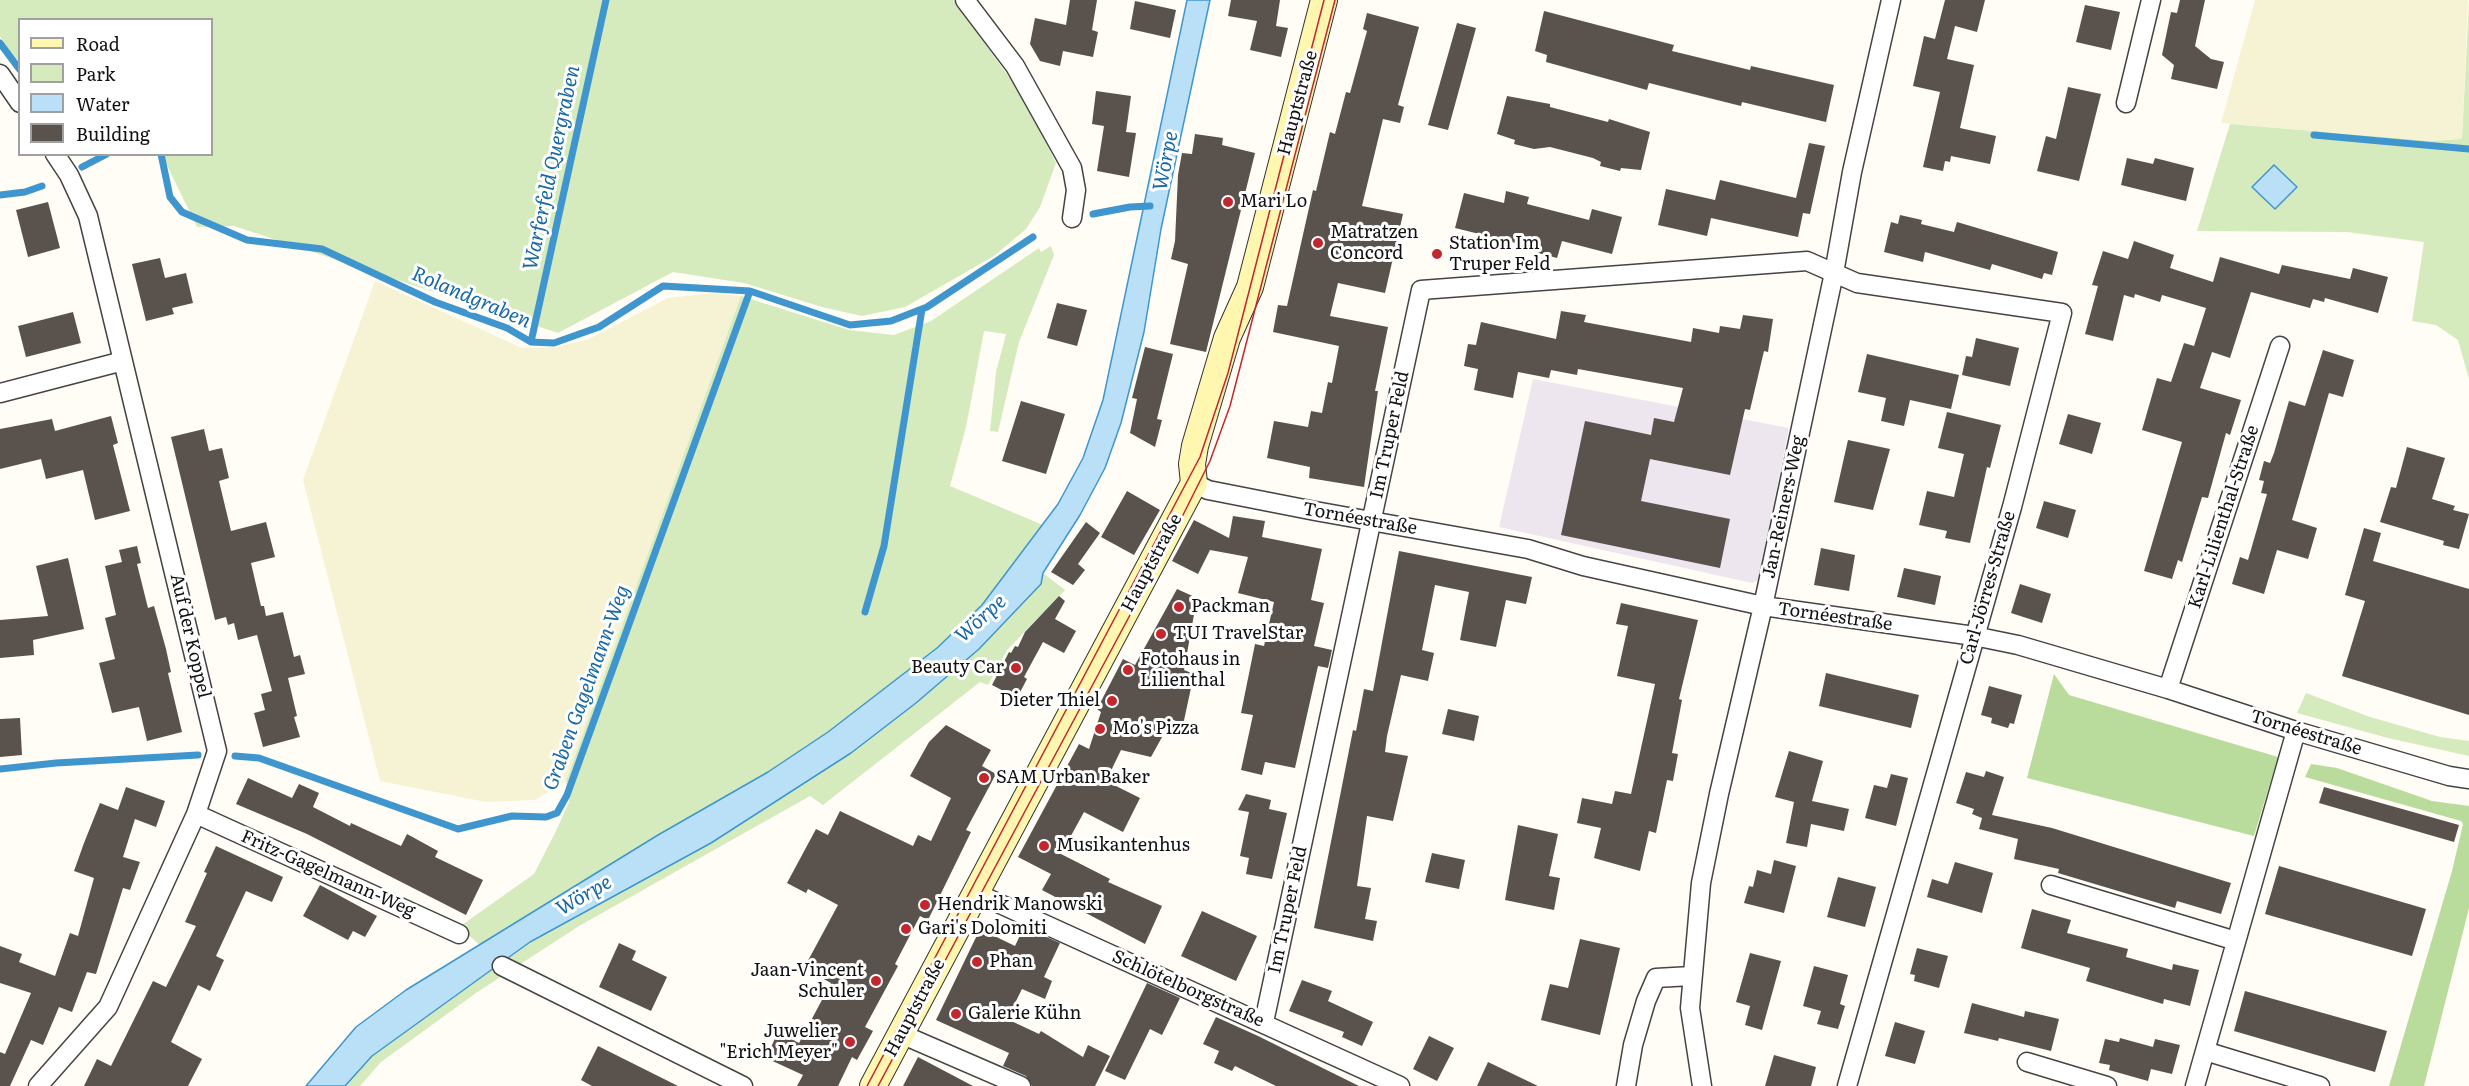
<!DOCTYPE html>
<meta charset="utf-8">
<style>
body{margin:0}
#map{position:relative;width:2469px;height:1086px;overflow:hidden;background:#fffdf5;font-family:Literata,serif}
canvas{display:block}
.legend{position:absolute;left:18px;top:18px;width:195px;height:138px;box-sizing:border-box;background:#fff;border:2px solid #a0a0a0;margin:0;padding:8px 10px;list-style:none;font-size:18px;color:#111}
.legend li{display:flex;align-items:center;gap:12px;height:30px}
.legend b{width:30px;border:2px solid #a0a0a0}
</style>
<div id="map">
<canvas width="2469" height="1086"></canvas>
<ul class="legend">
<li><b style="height:8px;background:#fff6b0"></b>Road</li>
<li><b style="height:16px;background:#d5ebbd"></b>Park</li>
<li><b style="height:16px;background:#b9e0f7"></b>Water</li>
<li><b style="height:16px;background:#5a524d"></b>Building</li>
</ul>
</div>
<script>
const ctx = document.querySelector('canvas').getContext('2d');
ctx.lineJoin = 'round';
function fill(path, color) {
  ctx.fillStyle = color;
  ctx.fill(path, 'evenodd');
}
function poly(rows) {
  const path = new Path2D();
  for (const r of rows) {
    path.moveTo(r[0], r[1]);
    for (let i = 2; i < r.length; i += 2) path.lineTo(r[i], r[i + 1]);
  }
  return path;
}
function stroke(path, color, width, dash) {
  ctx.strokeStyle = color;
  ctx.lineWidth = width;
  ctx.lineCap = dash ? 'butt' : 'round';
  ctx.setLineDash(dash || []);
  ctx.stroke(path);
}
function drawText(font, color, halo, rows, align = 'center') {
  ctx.font = font + ' Literata,serif';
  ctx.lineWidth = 6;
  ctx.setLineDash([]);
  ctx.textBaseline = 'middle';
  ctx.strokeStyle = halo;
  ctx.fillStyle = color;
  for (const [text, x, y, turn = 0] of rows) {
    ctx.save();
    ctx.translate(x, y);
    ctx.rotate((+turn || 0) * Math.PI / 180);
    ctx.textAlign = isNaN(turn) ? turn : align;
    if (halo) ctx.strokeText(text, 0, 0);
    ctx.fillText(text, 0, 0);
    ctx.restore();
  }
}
const industrial = poly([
 [1533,379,1789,428,1758,580,1752,583,1499,527]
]);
const farmland = poly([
 [2255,0,2468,0,2462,139,2432,141,2221,123],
 [375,281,522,348,557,347,589,339,668,298,712,293,741,296,566,781,535,800,486,802,380,781,303,480]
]);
const green = poly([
 [0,0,953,0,1022,95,1056,163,1040,207,1026,229,994,256,905,307,862,316,822,307,744,283,673,272,558,333,234,226,197,227,162,155,212,154,212,20,20,20,19,61,13,57,0,36],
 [2469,0,2469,379,2458,340,2436,325,2412,321,2424,242,2347,232,2197,231,2230,124,2432,141,2462,139],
 [1051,246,1054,255,1019,342,998,432,990,431,996,372,1006,334,984,331,966,427,950,486,1043,525,982,605,937,648,888,687,828,732,768,772,658,835,480,945,459,927,534,874,556,831,569,802,566,781,741,296,849,330,894,335,931,321,1039,248,1041,252],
 [1043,573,1065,590,1007,650,988,685,980,682,823,805,810,796,579,926,476,993,381,1062,360,1086,345,1086,372,1056,530,942,711,843,851,753,916,703,979,649,1041,584],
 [2306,693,2370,717,2440,737,2469,741,2469,756,2388,738,2297,713]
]);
const forest = poly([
 [2054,674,2069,695,2278,757,2254,836,2027,778],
 [2311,764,2337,768,2432,801,2469,806,2469,908,2424,1086,2389,1086,2452,871,2463,824,2461,821,2305,777]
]);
const water = poly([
 [1187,0,1210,0,1161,229,1144,332,1121,423,1105,468,1080,515,1043,573,1041,584,979,649,916,703,851,753,711,843,530,942,372,1056,345,1086,306,1086,356,1027,406,990,658,835,768,772,828,732,937,648,982,605,1058,504,1083,458,1103,400,1187,0],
 [2274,165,2297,187,2275,209,2252,187,2274,165]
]);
const stream = poly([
 [0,43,20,70],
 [2314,135,2469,149],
 [161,154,170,197,182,212,247,240,322,249,435,302,507,328,531,342,554,343,599,327,663,286,750,291,850,325,891,321,927,307,1033,237],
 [82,167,107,154],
 [0,195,25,192,42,186],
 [1093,214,1130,207,1150,206],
 [531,342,606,0],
 [865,612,884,546,922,309],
 [235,756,259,758,458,829,512,816,546,817,557,813,567,795,750,291],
 [0,769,56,763,198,755]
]);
const building = poly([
 [1070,0,1097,0,1092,30,1098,32,1093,57,1063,51,1060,66,1040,61,1030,44,1035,18,1066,25],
 [1231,0,1280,0,1276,26,1288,28,1281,57,1250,50,1257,21,1228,16],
 [1945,0,1985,0,1977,32,1955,26,1947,59,1974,65,1960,128,1996,136,1990,164,1951,156,1950,162,1945,161,1943,171,1923,167,1940,92,1913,86,1924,36,1935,39],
 [2180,0,2205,0,2195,46,2211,59,2224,62,2217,89,2171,79,2174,65,2162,55,2171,12,2177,13],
 [1135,1,1176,10,1170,38,1130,29],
 [2085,5,2120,12,2111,50,2076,42],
 [1544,11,1674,45,1672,51,1750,70,1751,66,1834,85,1826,122,1742,102,1741,106,1649,83,1647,90,1546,62,1547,55,1535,51],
 [1367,13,1419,27,1398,105,1404,107,1400,123,1383,119,1362,206,1403,214,1385,293,1338,283,1330,316,1388,327,1375,391,1378,391,1364,487,1309,478,1310,467,1267,458,1274,421,1308,427,1311,411,1322,413,1328,382,1332,383,1339,346,1273,332,1278,305,1287,306,1313,190,1316,191,1330,132,1335,134,1346,92,1350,93,1367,31,1363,29],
 [1457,23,1476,28,1448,130,1428,125],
 [2068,87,2101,94,2079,181,2037,171,2046,136,2056,139],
 [1096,91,1131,96,1126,132,1136,133,1129,177,1097,171,1104,126,1092,124],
 [1507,96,1550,104,1550,107,1608,122,1609,119,1650,132,1641,170,1621,168,1620,171,1600,166,1601,162,1593,158,1550,147,1534,149,1514,144,1515,140,1497,134],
 [1195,134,1223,138,1222,145,1255,153,1206,352,1170,344,1188,264,1171,259,1175,241,1178,175,1182,153,1192,154],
 [1809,143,1825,146,1810,214,1803,213,1798,237,1711,218,1707,236,1658,225,1666,189,1715,200,1720,180,1796,198],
 [2127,158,2153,164,2155,158,2194,168,2186,201,2121,185],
 [1506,191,1529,197,1527,204,1589,220,1592,209,1622,217,1612,254,1562,241,1557,258,1515,247,1516,243,1455,228,1464,193,1504,203],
 [48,202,60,248,28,257,16,210],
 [1900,215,1922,220,1921,224,1954,232,1957,222,2058,252,2052,275,2044,273,2042,279,1992,264,1990,270,1925,252,1923,262,1884,252,1891,222,1898,224],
 [2134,241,2174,255,2170,268,2213,282,2220,257,2279,274,2282,265,2350,279,2353,268,2388,277,2378,313,2325,298,2324,302,2313,299,2310,308,2251,292,2230,358,2212,352,2200,388,2241,400,2230,435,2226,433,2208,498,2202,497,2182,562,2178,560,2172,579,2144,571,2182,442,2142,430,2157,378,2171,382,2184,343,2194,346,2206,308,2162,295,2160,302,2135,294,2134,298,2124,295,2113,341,2085,334,2098,286,2092,285,2103,251,2128,259],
 [160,258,165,278,186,273,193,303,172,308,174,314,146,321,132,264],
 [1057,303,1087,310,1077,346,1047,338],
 [1561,311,1586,315,1584,322,1691,342,1693,328,1719,333,1720,326,1740,329,1743,315,1773,319,1768,352,1764,351,1750,410,1745,409,1730,475,1650,459,1641,501,1730,519,1720,568,1561,535,1585,421,1651,435,1654,418,1674,422,1683,388,1578,369,1577,375,1551,370,1549,378,1518,372,1513,398,1474,390,1478,369,1464,366,1468,344,1476,345,1481,322,1556,339],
 [73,312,81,343,26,357,18,326],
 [1976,338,2019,348,2010,386,1962,375,1966,356,1972,357],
 [1145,347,1173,354,1157,419,1162,420,1155,447,1130,433,1137,399,1132,398],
 [2323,350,2354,360,2343,397,2329,393,2292,520,2317,528,2308,559,2277,550,2264,594,2232,584,2240,557,2248,560,2267,494,2261,493,2264,481,2259,480,2264,461,2270,463,2274,453,2289,401,2305,406],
 [1867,354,1959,375,1951,409,1910,400,1904,426,1881,421,1886,398,1858,392],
 [1021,401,1065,414,1046,474,1002,461],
 [1947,412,2001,425,1990,468,1987,467,1970,543,1945,538,1947,531,1919,525,1927,491,1954,497,1964,454,1938,448],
 [2068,414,2101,423,2092,454,2059,444],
 [111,416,118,443,113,445,130,511,95,520,83,470,46,479,41,459,0,469,0,429,52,419,55,431],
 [204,429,209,451,222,448,229,478,219,481,231,531,266,522,275,557,251,563,261,606,264,606,266,616,283,612,294,657,300,655,305,674,288,678,297,716,294,717,300,737,263,747,254,713,265,710,261,694,272,691,257,635,238,640,234,623,228,625,226,617,215,620,171,437],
 [1848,440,1890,449,1873,510,1834,502],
 [2407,447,2445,458,2432,499,2455,506,2453,510,2469,514,2459,549,2443,545,2444,541,2380,522,2391,487,2396,488],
 [1127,491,1160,510,1134,555,1101,537],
 [2044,501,2076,510,2068,538,2036,528],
 [1233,516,1265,521,1262,537,1322,549,1311,600,1324,603,1314,646,1332,650,1328,668,1318,666,1295,768,1265,762,1262,775,1241,770,1253,715,1241,713,1255,644,1264,646,1274,602,1238,593,1248,557,1210,550,1198,574,1172,561,1194,520,1229,538],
 [1086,522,1100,533,1078,564,1085,570,1073,585,1051,572],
 [2364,528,2381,533,2373,561,2469,589,2469,715,2342,676,2365,601,2345,595],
 [137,546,141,563,137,564,148,608,154,606,166,649,171,672,168,673,182,732,147,741,139,707,112,713,99,663,115,659,105,618,116,615,105,566,122,562,119,550],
 [1821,548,1855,555,1849,591,1814,585],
 [1399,551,1532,577,1526,604,1506,600,1496,647,1460,640,1469,592,1435,585,1422,650,1434,653,1428,681,1401,675,1387,736,1385,752,1408,756,1393,821,1367,816,1357,886,1371,888,1365,919,1377,921,1373,941,1314,928,1353,730,1356,731,1364,689,1373,691],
 [68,558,84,629,33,640,34,655,0,658,0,620,48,616,36,566],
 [1904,568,1941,576,1935,605,1897,597],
 [2020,584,2051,594,2042,623,2011,613],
 [1177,589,1197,598,1184,670,1194,674,1183,725,1172,719,1151,757,1121,750,1106,781,1140,798,1123,832,1084,812,1061,854,1110,879,1108,882,1162,906,1145,944,1042,890,1051,874,1018,857,1079,744,1089,749,1101,712,1097,709,1123,659,1135,665],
 [1059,596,1065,601,1055,619,1076,631,1064,653,1043,642,1024,677,1027,679,1017,698,992,685,1009,652,1011,653,1015,646,1018,647,1025,632],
 [1621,603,1698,620,1679,699,1682,700,1672,753,1678,754,1673,781,1667,780,1656,833,1649,831,1640,871,1594,858,1601,828,1577,823,1582,798,1612,804,1615,791,1631,794,1655,684,1617,676,1628,626,1616,624],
 [1826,673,1919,695,1911,728,1819,706],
 [1989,686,2022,695,2014,724,2010,723,2008,728,1991,723,1992,718,1981,715],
 [1448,709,1479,716,1474,741,1442,734],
 [20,718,22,755,0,757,0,719],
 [946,725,991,750,982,766,996,774,966,830,971,832,928,920,920,916,895,964,898,966,865,1027,873,1031,857,1060,852,1057,838,1086,797,1086,803,1075,766,1058,778,1032,799,1043,831,983,804,968,838,905,808,889,806,893,787,883,816,829,828,835,840,811,913,846,918,835,931,841,951,798,910,776,929,742],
 [1789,751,1823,761,1812,801,1849,809,1844,831,1811,824,1807,847,1786,843,1794,802,1775,797],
 [1986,771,2004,777,1992,815,2052,828,2231,883,2221,914,2177,901,2175,908,2058,873,2059,869,2014,859,2018,839,1979,829,1982,818,1972,814,1974,809,1956,803,1966,772,1984,777],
 [1891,774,1908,778,1896,826,1865,818,1874,785,1887,788],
 [248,778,292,798,299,784,319,793,313,807,350,826,351,823,401,846,407,834,438,851,435,857,483,880,466,915,307,834,236,804],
 [126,787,165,801,156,827,135,819,123,857,140,862,130,890,123,888,96,974,87,972,72,1012,59,1007,43,1045,31,1040,10,1086,0,1086,0,1052,5,1054,31,993,0,983,0,946,22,954,19,962,55,976,70,933,78,936,94,878,74,871,84,843,100,803,118,810],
 [2324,787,2459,825,2454,842,2319,803],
 [1246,794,1271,800,1269,809,1287,813,1272,879,1246,874,1249,858,1240,856,1249,812,1238,810],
 [1518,825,1558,834,1549,876,1560,878,1554,910,1505,900],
 [216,846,283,877,272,902,246,891,216,956,224,960,210,991,198,985,171,1042,202,1059,188,1086,84,1086,97,1059,111,1066,153,981,166,987,196,926,185,922,207,873,204,872],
 [1432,853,1465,860,1459,889,1425,882],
 [1774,860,1796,866,1784,913,1744,903,1749,886,1753,887,1757,870,1771,874],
 [1955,862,1993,873,1982,913,1927,897,1932,879,1948,884],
 [2279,866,2426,909,2412,956,2265,914],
 [1838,877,1876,887,1865,927,1827,917],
 [320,885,377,916,365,937,353,931,348,940,303,916],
 [2032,909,2071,920,2067,933,2128,949,2126,957,2172,970,2173,964,2199,970,2190,1006,2164,999,2163,1004,2086,981,2090,968,2021,948],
 [1202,911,1257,936,1236,981,1181,956],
 [1024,927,1060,943,1044,977,1052,981,1045,999,1022,989,1007,1019,1039,1034,1041,1031,1083,1057,1088,1045,1110,1056,1095,1086,1032,1086,1026,1076,1003,1066,1009,1053,936,1020,980,929,1015,946],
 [1580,939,1620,948,1600,1035,1541,1020,1550,984,1568,988],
 [619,943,636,951,632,960,667,977,651,1011,599,987],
 [1917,948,1948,956,1939,988,1914,981,1915,975,1910,974],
 [1750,953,1781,961,1762,1030,1745,1025,1750,1006,1736,1002],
 [1814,966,1848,975,1840,1004,1845,1006,1838,1029,1817,1024,1821,1011,1803,1006],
 [1302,980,1332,991,1328,1001,1373,1022,1362,1046,1342,1037,1344,1032,1289,1011],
 [1147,983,1180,998,1162,1035,1150,1029,1125,1080,1105,1071],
 [2245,991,2387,1031,2375,1072,2234,1031],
 [1972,1003,2024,1017,2025,1011,2059,1019,2051,1051,1999,1038,1998,1041,1964,1033],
 [1216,1017,1258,1036,1359,1086,1276,1086,1235,1066,1232,1071,1214,1063,1219,1051,1203,1044],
 [1895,1022,1925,1031,1915,1064,1885,1056],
 [1429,1036,1454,1048,1437,1081,1413,1069],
 [2120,1038,2153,1047,2155,1039,2180,1045,2172,1074,2151,1069,2148,1081,2109,1070,2110,1065,2099,1063,2105,1039,2119,1042],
 [598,1046,678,1086,592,1086,581,1080],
 [1774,1055,1816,1067,1811,1086,1765,1086],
 [918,1057,973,1086,903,1086],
 [1488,1062,1538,1086,1477,1086]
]);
const street = poly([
 [965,0,1015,66,1072,168,1076,190,1072,218],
 [0,74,20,103],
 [2126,103,2151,0],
 [0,393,123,361],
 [1194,483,1208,490,1315,511,1528,549,1583,566,1763,606,1974,636,2018,645,2168,689,2296,731,2449,776,2469,779],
 [2168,689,2280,346],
 [196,814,459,934],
 [2051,885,2236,941],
 [976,893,1400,1086],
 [502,966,743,1086],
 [1264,1022,1421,290,1807,261,1857,283,2062,313,2012,507,1847,1086],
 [901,1034,1021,1086],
 [2205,1051,2320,1086],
 [2027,1062,2107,1086],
 [38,1086,108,1007,196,814,217,751,88,216,69,175,55,154],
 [1626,1086,1633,1045,1646,1001,1656,978,1691,976],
 [1702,1086,1690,1008,1701,883,1719,794,1763,606,1834,273,1852,172,1891,0],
 [2195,1086,2296,731]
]);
const secondary = poly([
 [873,1086,1194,483,1192,464,1195,446,1227,338,1250,287,1324,0]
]);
const tram = poly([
 [867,1086,1200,457,1228,373,1324,0],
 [878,1086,1176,529,1210,461,1230,406,1335,0]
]);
const markers = [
 [1228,202,6,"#c4262e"],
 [1318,243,6,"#c4262e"],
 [1437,254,6,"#c4262e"],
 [1179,607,6,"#c4262e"],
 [1161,634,6,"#c4262e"],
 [1016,668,6,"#c4262e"],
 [1128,670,6,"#c4262e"],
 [1112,701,6,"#c4262e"],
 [1100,729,6,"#c4262e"],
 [984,778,6,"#c4262e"],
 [1044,846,6,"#c4262e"],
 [925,905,6,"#c4262e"],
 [906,929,6,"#c4262e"],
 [977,962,6,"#c4262e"],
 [876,981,6,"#c4262e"],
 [956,1014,6,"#c4262e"],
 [850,1042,6,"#c4262e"]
];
const streetNames = [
 ["Hauptstraße",1298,103,-75],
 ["Im Truper Feld",1390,435,-78],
 ["Jan-Reiners-Weg",1784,507,-78],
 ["Karl-Lilienthal-Straße",2224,517,-72],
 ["Tornéestraße",1360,519,10],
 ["Hauptstraße",1152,563,-62],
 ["Carl-Jörres-Straße",1988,588,-74],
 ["Tornéestraße",1835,617,8],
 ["Auf der Koppel",190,636,77],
 ["Tornéestraße",2306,733,17],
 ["Fritz-Gagelmann-Weg",328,874,24],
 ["Im Truper Feld",1288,910,-78],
 ["Schlötelborgstraße",1188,989,24],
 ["Hauptstraße",915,1008,-62]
];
const poiNames = [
 ["Mari Lo",1240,202],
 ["Matratzen",1330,233],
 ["Concord",1330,254],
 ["Station Im",1449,244],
 ["Truper Feld",1449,265],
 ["Packman",1191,607],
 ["TUI TravelStar",1173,634],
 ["Fotohaus in",1140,660],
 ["Lilienthal",1140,681],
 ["Beauty Car",1004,668,"right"],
 ["Dieter Thiel",1100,701,"right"],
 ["Mo's Pizza",1112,729],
 ["SAM Urban Baker",996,778],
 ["Musikantenhus",1056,846],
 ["Hendrik Manowski",937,905],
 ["Gari's Dolomiti",918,929],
 ["Phan",989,962],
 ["Jaan-Vincent",864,971,"right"],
 ["Schuler",864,992,"right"],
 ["Galerie Kühn",968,1014],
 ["Juwelier",838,1032,"right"],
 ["\"Erich Meyer\"",838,1053,"right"]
];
const waterNames = [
 ["Wörpe",1166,161,-79],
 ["Warferfeld Quergraben",552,168,-78],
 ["Rolandgraben",471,298,23],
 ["Wörpe",981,619,-42],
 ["Graben Gagelmann-Weg",587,688,-70],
 ["Wörpe",584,896,-30]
];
fill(industrial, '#eee6ef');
fill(farmland, '#f6f3d4');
fill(green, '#d5ebbd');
fill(forest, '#b9dc9c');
fill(water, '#b9e0f7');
stroke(water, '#3f96cf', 1.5);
stroke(stream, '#3f96cf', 7);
fill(building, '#5a524d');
stroke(street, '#444', 21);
stroke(secondary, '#333', 28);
stroke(street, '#fff', 18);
stroke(secondary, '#fff6b0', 26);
stroke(tram, '#c4262e', 1.5);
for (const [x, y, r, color] of markers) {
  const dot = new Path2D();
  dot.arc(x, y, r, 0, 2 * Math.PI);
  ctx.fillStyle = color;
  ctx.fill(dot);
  stroke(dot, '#fff', 2);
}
drawText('18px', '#111', '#fff', streetNames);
drawText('18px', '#111', '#fff', poiNames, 'left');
drawText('italic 20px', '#1768a6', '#fff', waterNames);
</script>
